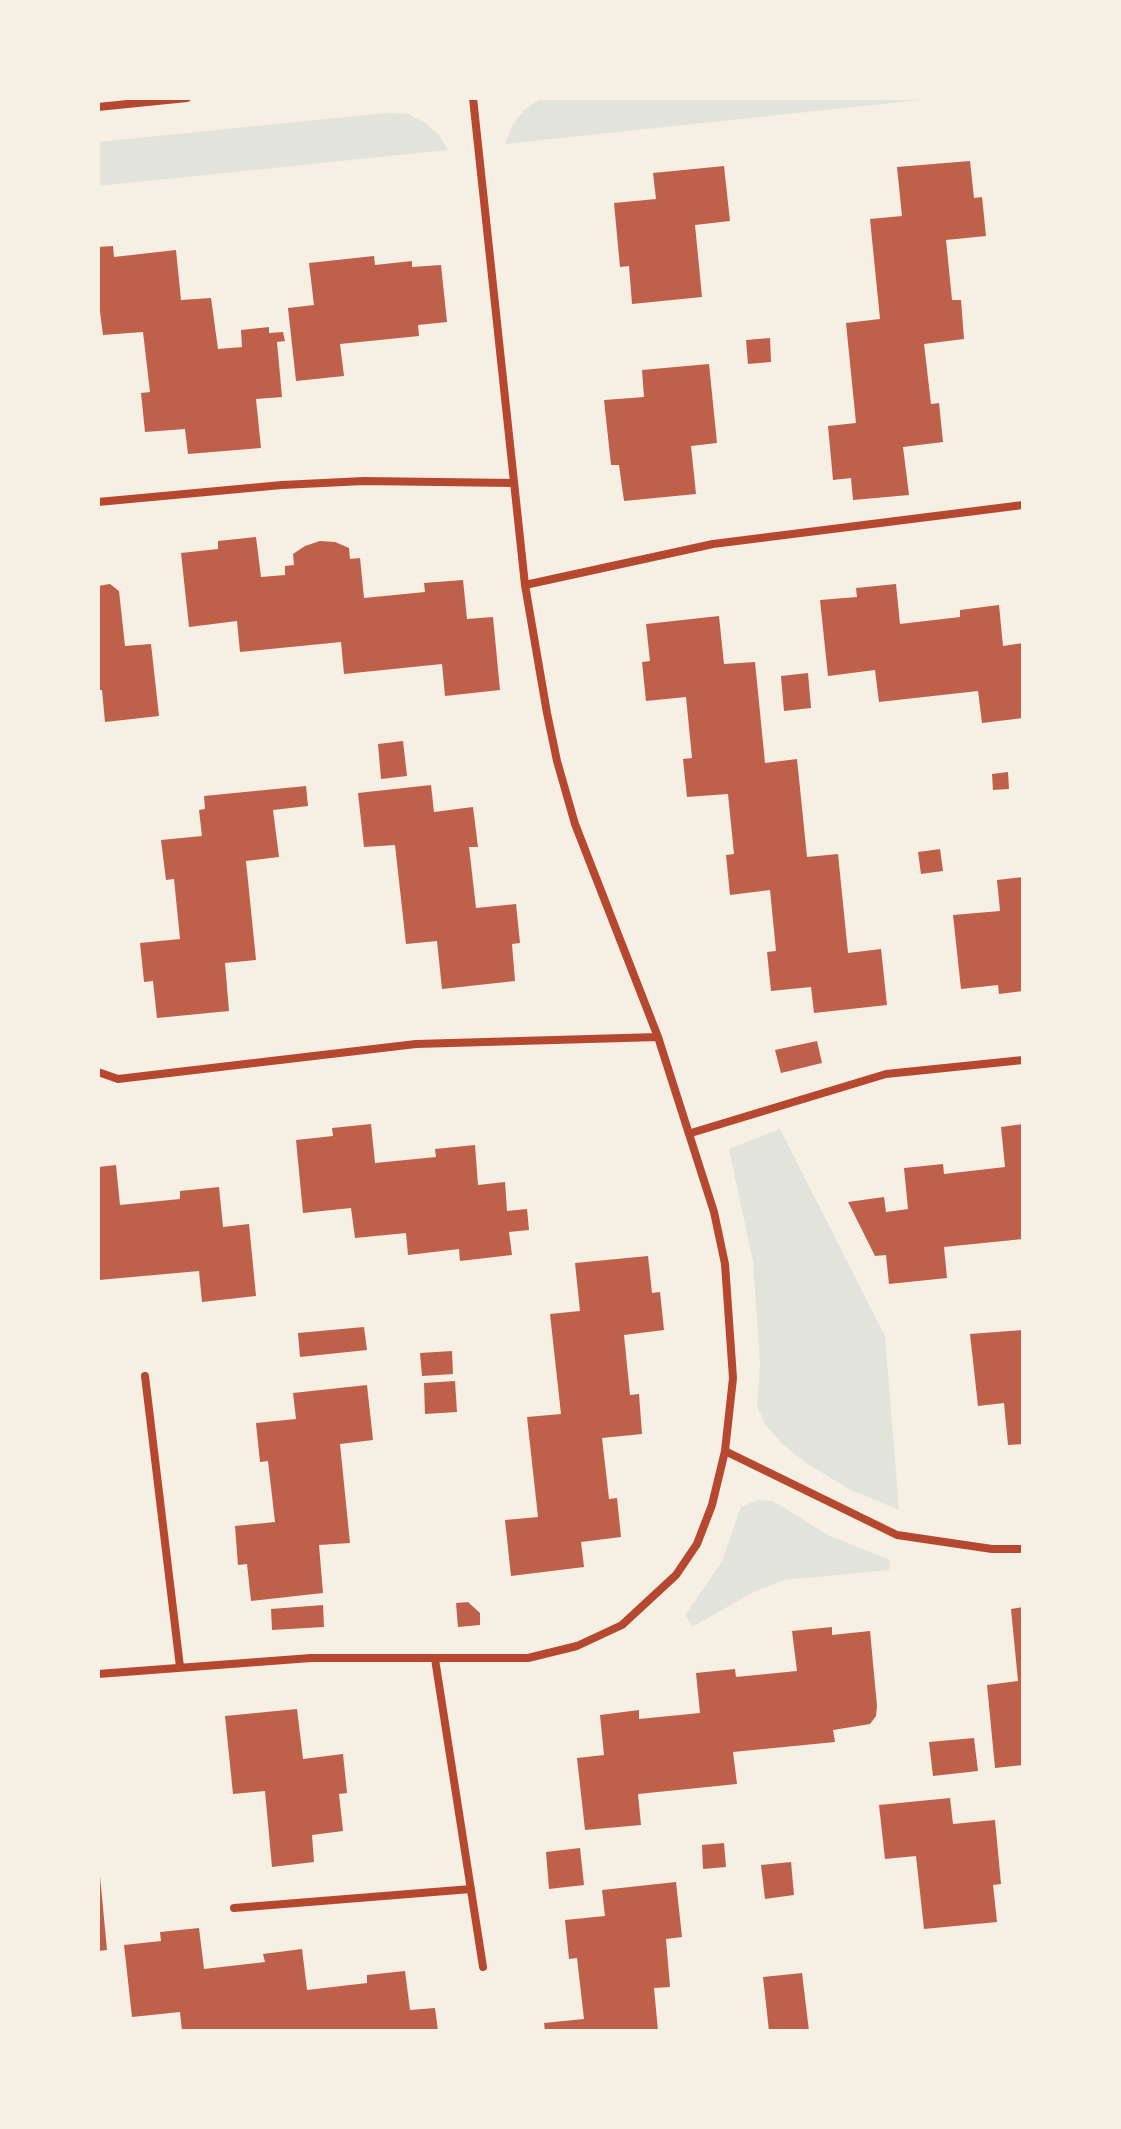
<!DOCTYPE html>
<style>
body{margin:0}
#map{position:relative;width:1121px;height:2129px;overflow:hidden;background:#f6efe4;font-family:Poppins,sans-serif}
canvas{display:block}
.frame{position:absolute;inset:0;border:100px solid #f6efe4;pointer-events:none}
</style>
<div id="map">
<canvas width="1121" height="2129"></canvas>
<div class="frame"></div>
</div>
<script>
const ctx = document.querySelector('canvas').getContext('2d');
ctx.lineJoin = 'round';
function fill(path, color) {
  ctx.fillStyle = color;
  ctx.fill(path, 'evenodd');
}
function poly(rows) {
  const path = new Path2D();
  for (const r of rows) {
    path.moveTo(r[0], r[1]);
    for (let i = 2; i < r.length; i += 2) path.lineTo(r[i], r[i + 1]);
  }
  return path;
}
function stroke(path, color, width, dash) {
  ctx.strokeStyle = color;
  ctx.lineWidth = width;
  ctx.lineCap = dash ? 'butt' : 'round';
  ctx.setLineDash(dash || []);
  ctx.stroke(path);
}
const green = poly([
 [542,98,938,98,505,144,513,124,524,110],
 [386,113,408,114,425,123,439,135,448,150,98,186,98,142],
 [780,1129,885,1336,899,1510,851,1490,809,1465,782,1444,765,1424,757,1406,760,1365,753,1261,729,1149],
 [758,1500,773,1501,828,1535,890,1560,889,1570,784,1580,754,1592,692,1627,685,1615,722,1561,741,1507]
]);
const building = poly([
 [970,161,974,198,982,197,986,236,946,240,952,300,961,300,964,339,924,344,931,404,939,403,943,442,903,447,909,495,853,500,851,478,833,480,828,426,856,423,846,323,880,319,870,219,902,216,897,167],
 [724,166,730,221,695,225,702,297,632,304,629,266,620,267,614,203,656,199,653,173],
 [113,246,114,257,176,250,181,300,211,298,218,349,242,347,241,330,269,327,269,333,283,332,285,341,277,342,282,397,256,399,261,448,188,454,185,429,145,432,141,393,150,392,143,332,103,335,98,296,98,247],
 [374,256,375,265,412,261,412,267,441,265,447,322,418,325,419,336,340,344,344,376,296,381,288,308,314,305,309,263],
 [770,338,771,362,748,364,746,340],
 [709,364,717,443,691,446,696,494,624,501,619,465,611,465,604,400,644,397,642,370],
 [256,537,261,577,285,575,285,566,294,565,293,554,305,546,320,541,335,542,349,548,350,559,360,558,364,598,425,592,424,583,463,580,467,619,493,617,500,690,445,696,442,664,344,674,341,642,240,652,237,621,189,627,181,553,218,549,218,541],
 [110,584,119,591,125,646,151,644,159,716,105,722,102,690,98,690,98,586],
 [896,584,900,624,960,617,960,610,999,605,1003,646,1023,643,1023,718,982,723,978,691,879,702,875,670,828,676,820,600,857,597,856,588],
 [719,616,724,664,755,662,765,763,797,759,807,857,838,854,848,953,881,949,887,1005,814,1013,811,987,771,991,767,952,776,951,770,890,730,895,726,855,734,854,728,794,687,797,683,759,692,758,686,697,646,701,642,662,650,661,646,624],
 [808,673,811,708,784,711,781,676],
 [403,741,407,776,381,779,378,744],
 [1008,772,1009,789,993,790,992,774],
 [431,785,434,812,473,807,478,847,469,847,476,908,516,904,520,943,512,944,515,981,442,989,437,941,406,944,395,845,364,847,358,793],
 [306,786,308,806,273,810,279,857,246,861,256,960,225,963,229,1011,157,1018,153,981,144,982,140,943,180,939,174,879,166,880,161,840,202,836,199,810,205,809,204,796],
 [940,849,943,871,921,874,918,852],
 [1023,877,1023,991,999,994,998,985,961,989,953,915,1000,911,997,880],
 [817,1041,822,1063,781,1073,775,1050],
 [371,1124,375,1163,436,1157,435,1149,475,1145,478,1185,505,1182,507,1211,527,1209,529,1230,509,1232,512,1255,460,1261,459,1249,408,1255,406,1233,355,1238,351,1208,303,1213,296,1140,333,1136,332,1128],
 [1023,1124,1023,1239,944,1247,947,1278,889,1284,886,1255,875,1256,848,1202,884,1197,886,1212,908,1209,904,1168,943,1164,944,1174,1005,1167,1001,1127],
 [116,1165,120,1205,180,1199,180,1191,219,1187,223,1227,249,1224,256,1296,202,1302,199,1271,99,1280,98,1167],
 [648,1256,652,1293,660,1292,664,1330,624,1335,630,1395,639,1394,642,1434,602,1438,609,1499,617,1498,621,1537,581,1542,584,1567,511,1576,505,1520,538,1517,527,1417,561,1414,550,1314,580,1311,575,1263],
 [364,1327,367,1350,300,1357,298,1333],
 [1023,1330,1023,1444,1008,1445,1004,1403,978,1406,970,1334],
 [452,1351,453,1374,422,1376,420,1353],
 [455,1381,457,1412,425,1414,424,1383],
 [367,1385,373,1440,340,1444,350,1543,319,1545,323,1593,251,1601,247,1564,238,1565,235,1526,275,1522,268,1461,260,1462,256,1423,296,1419,293,1393],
 [468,1602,480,1613,480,1625,458,1627,456,1603],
 [323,1605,324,1627,272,1630,271,1609],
 [1023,1607,1023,1765,995,1768,987,1685,1018,1681,1011,1609],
 [832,1627,832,1635,870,1631,877,1706,876,1716,870,1724,833,1730,835,1742,733,1752,737,1784,638,1794,641,1825,585,1830,577,1758,604,1755,600,1715,639,1710,639,1719,700,1713,696,1673,735,1669,736,1677,797,1671,792,1631],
 [297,1709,303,1759,343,1754,347,1793,339,1794,343,1831,312,1835,314,1862,272,1867,265,1791,233,1794,225,1716],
 [974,1738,978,1771,933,1776,929,1742],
 [950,1798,953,1824,995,1820,1001,1884,993,1885,997,1922,924,1929,916,1856,885,1859,879,1805],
 [724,1843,726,1867,703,1869,702,1845],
 [580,1848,584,1885,549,1889,546,1852],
 [791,1862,794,1895,765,1899,761,1865],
 [98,1876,100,1876,107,1950,98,1951],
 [676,1882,682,1937,666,1939,670,1987,654,1988,658,2031,545,2031,544,2023,584,2019,577,1958,569,1959,565,1920,605,1916,602,1890],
 [199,1928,204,1969,265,1962,263,1954,302,1949,307,1990,367,1983,367,1975,405,1971,410,2010,435,2008,438,2031,182,2031,180,2012,132,2017,124,1945,161,1941,160,1932],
 [802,1973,809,2031,769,2031,763,1977]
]);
const minor = poly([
 [98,107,187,98],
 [98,502,282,485,364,481,514,483],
 [525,585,713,544,1023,505],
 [98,1072,118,1079,416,1044,658,1037],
 [691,1133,886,1074,1023,1060],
 [145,1376,180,1667],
 [725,1451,897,1535,992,1549,1023,1549],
 [435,1659,483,1967],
 [98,1674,311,1658,528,1658,577,1646,622,1625,676,1575,697,1544,712,1505,725,1451,733,1378,725,1264,714,1212,658,1037,575,824,557,761,547,713,525,585,473,98],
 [234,1908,471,1889]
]);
fill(green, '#e2e4dc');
fill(building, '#bf614a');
stroke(minor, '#b5482f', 8);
</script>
